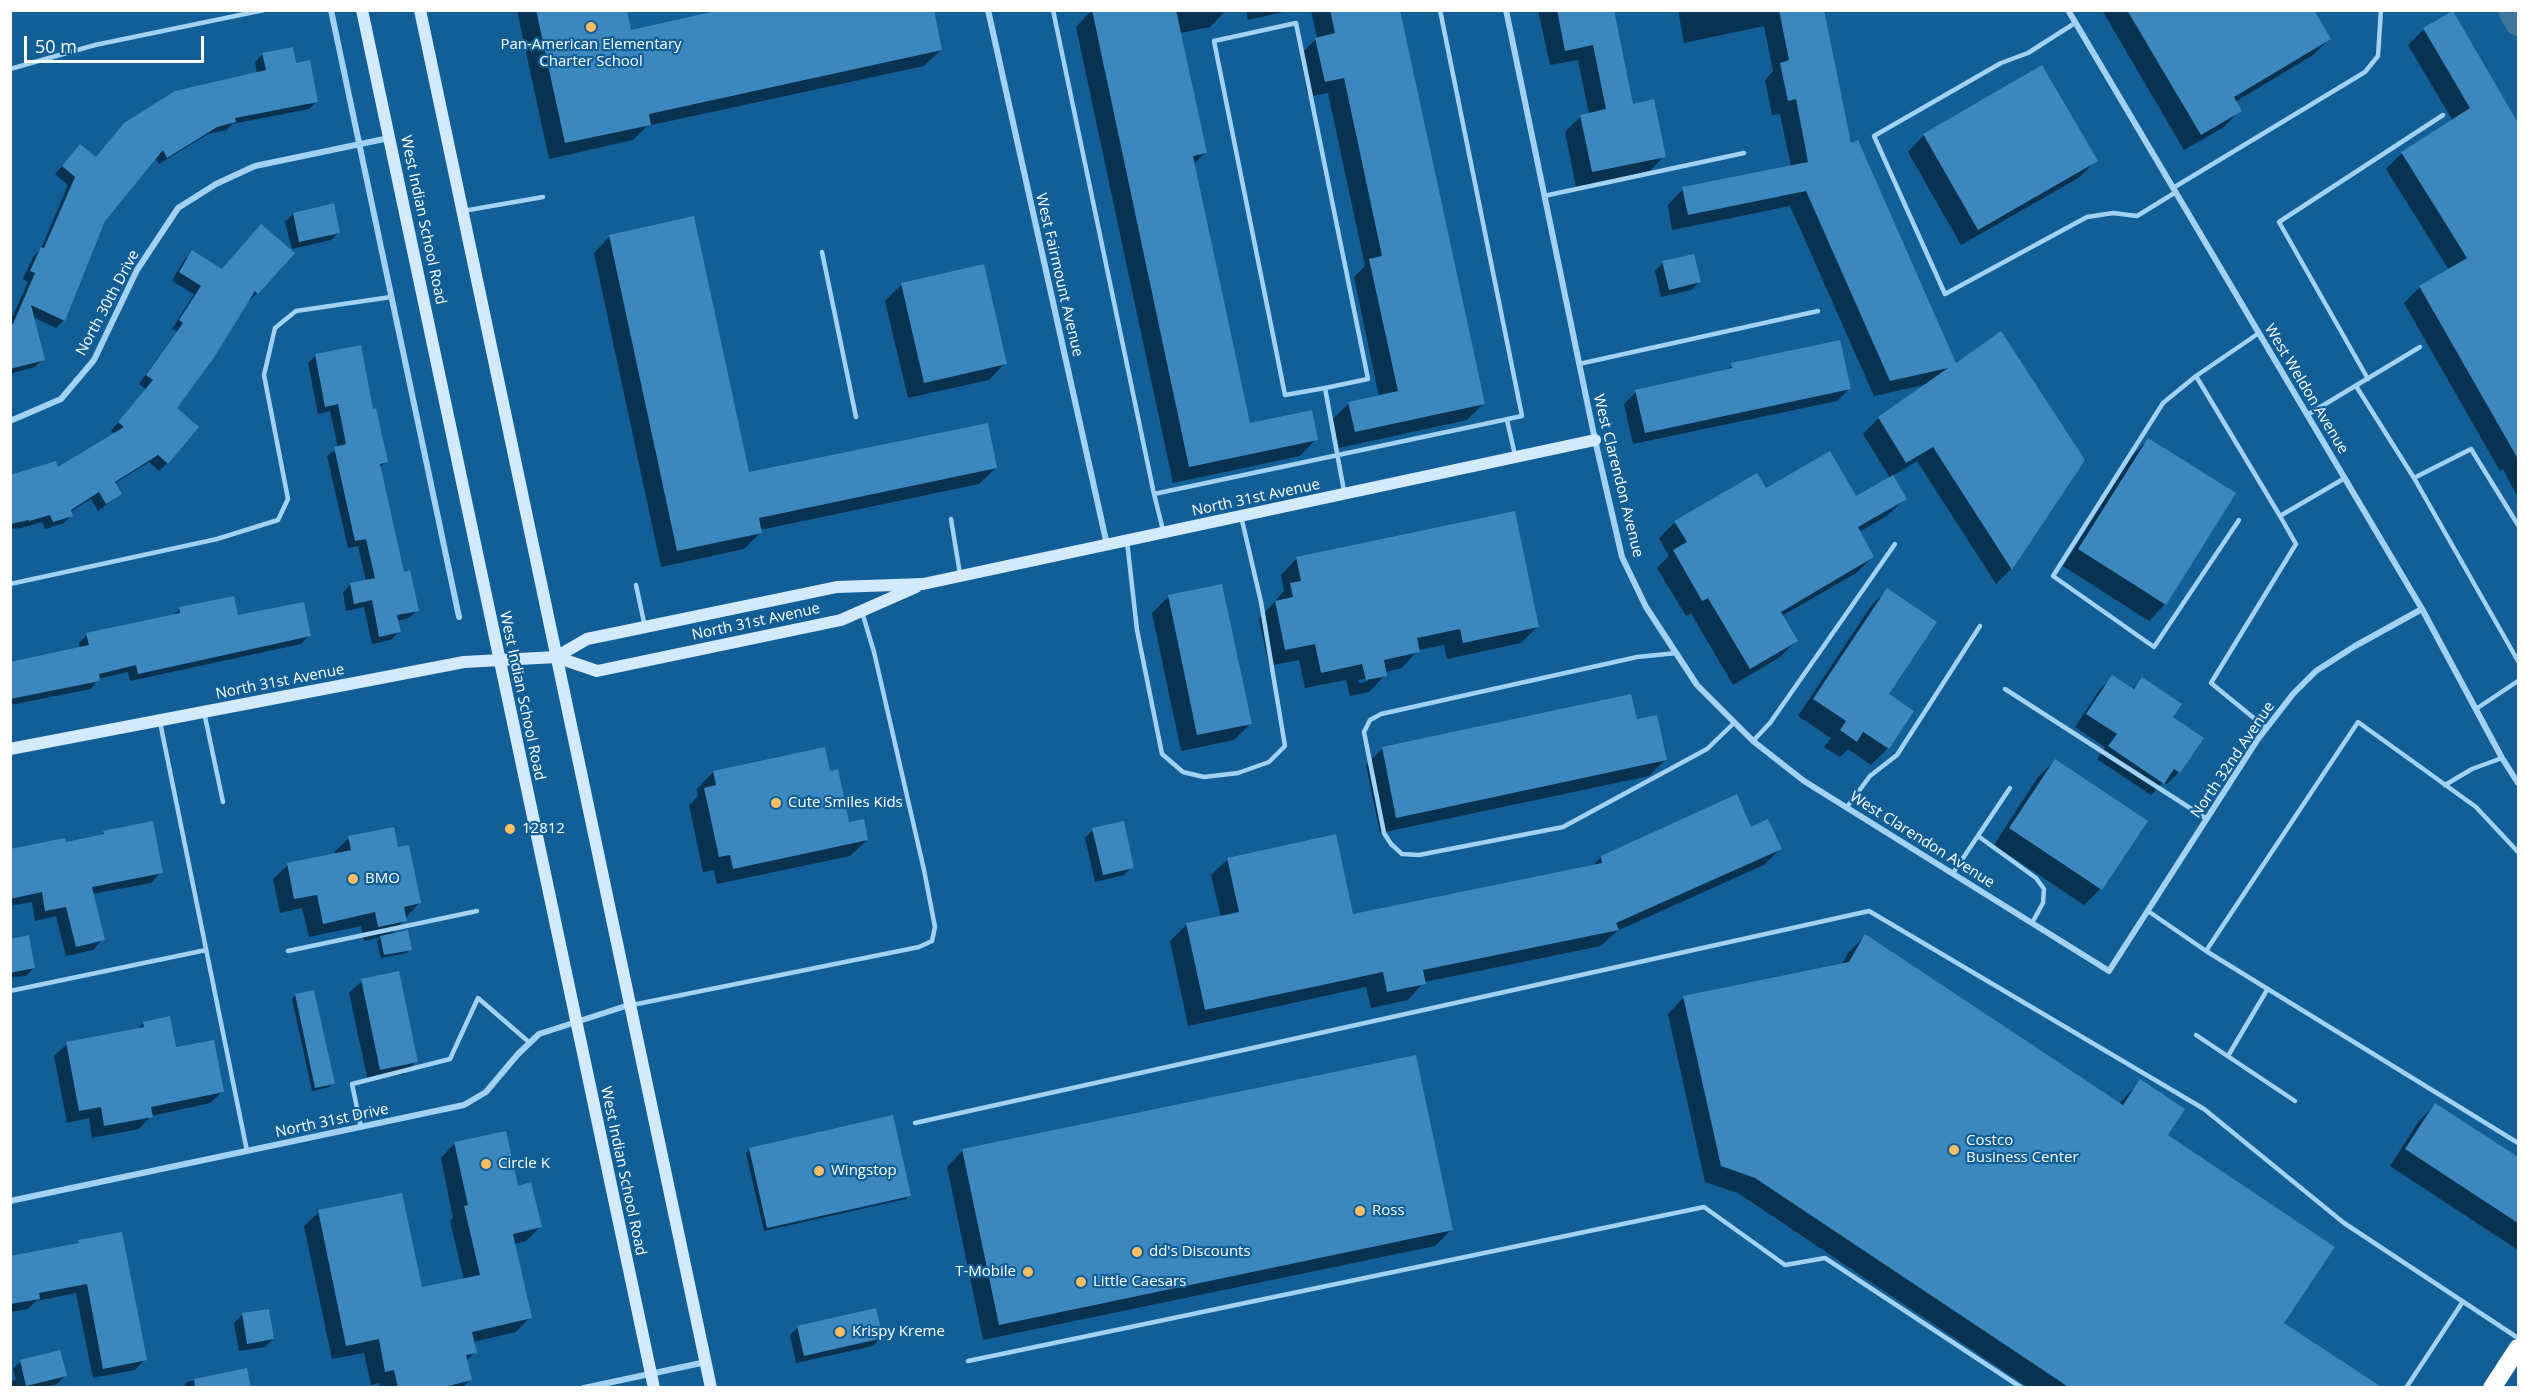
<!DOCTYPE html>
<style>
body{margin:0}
#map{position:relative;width:2529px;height:1398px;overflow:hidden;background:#125e96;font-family:"Open Sans",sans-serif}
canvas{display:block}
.frame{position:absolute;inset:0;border:12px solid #fff;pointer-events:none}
.scale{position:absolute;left:24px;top:36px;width:180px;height:27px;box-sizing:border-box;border:3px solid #fff;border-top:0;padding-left:8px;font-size:18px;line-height:21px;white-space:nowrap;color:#fff;-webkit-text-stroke:4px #125e96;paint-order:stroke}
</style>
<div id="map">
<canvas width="2529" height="1398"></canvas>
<div class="frame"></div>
<div class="scale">50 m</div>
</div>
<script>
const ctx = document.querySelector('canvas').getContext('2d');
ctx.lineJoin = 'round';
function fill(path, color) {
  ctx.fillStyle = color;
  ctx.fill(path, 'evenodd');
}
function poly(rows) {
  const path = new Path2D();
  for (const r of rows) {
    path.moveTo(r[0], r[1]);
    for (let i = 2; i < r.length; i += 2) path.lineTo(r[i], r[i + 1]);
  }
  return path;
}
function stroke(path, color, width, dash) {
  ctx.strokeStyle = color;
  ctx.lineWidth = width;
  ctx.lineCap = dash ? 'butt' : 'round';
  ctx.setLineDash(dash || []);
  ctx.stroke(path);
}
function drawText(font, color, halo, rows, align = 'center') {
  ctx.font = font + ' "Open Sans",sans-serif';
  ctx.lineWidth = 4.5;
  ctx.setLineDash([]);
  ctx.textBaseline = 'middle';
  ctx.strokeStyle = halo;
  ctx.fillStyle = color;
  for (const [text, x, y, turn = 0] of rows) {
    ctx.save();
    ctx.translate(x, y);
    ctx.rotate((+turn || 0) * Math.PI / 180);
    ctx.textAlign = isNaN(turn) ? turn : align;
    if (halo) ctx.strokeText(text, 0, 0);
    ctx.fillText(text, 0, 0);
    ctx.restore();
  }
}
const shadow = poly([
 [517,10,625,10,630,32,941,50,924,66,647,126,633,140,549,159],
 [1092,10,1226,10,1210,27,1180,33,1205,153,1194,164,1249,424,1316,439,1300,456,1173,483,1076,27],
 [1246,10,1292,10,1248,20],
 [1311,10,1399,10,1483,404,1467,420,1339,448,1333,419,1349,403,1379,397,1354,277,1365,266,1328,93,1308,97,1300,55,1317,38],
 [1538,10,1613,10,1632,105,1664,156,1649,172,1576,187,1565,132,1581,116,1589,114,1578,60,1550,65],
 [1678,10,1822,10,1850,145,1956,365,2084,460,2011,569,1996,584,1917,461,1892,476,1905,498,1888,515,1859,532,1873,557,1856,573,1782,616,1796,641,1780,657,1733,685,1691,613,1686,616,1657,568,1669,556,1659,538,1675,522,1765,490,1856,498,1890,478,1863,434,1879,418,1928,384,1874,396,1790,206,1672,230,1668,205,1683,189,1791,167,1780,114,1772,115,1765,80,1773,71,1764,26,1684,43],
 [2102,10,2312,10,2329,39,2313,55,2235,102,2240,110,2224,127,2184,150],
 [2452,13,2518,126,2518,498,2503,469,2500,471,2404,303,2420,287,2449,270,2386,169,2402,153,2453,121,2408,45,2424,29],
 [263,54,295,65,317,101,309,109,232,124,227,130,208,134,159,164,155,158,104,220,64,320,56,328,33,317,43,359,35,367,10,374,10,322,28,282,23,279,33,257,41,249,68,185,55,174,80,146,95,158,257,73,255,62],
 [1924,135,2096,160,2080,177,1961,245,1908,152],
 [293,214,339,232,331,240,292,249,285,222],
 [254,234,257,293,249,301,248,300,175,408,167,463,159,471,149,462,114,484,120,494,98,511,91,499,70,512,72,515,64,523,45,529,42,522,21,528,10,529,10,480,57,469,115,434,111,431,146,389,139,384,177,331,172,329,194,294,172,281,184,260,192,252,222,271],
 [610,236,748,474,996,468,979,484,760,530,760,533,744,549,661,567,594,253],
 [1663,263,1699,282,1691,290,1661,297,1655,271],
 [902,284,1005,363,989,380,908,398,885,301],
 [316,355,372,411,386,462,379,468,403,573,417,610,409,618,397,621,399,632,391,640,372,644,364,607,346,611,343,592,351,584,366,581,358,546,348,548,327,456,338,448,330,411,318,414,308,363],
 [1732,365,1849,389,1837,401,1633,444,1624,404,1636,392,1726,371],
 [2148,440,2165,604,2149,621,2063,566,2132,456],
 [1297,558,1538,626,1521,643,1447,659,1444,645,1418,650,1402,668,1385,672,1385,675,1369,692,1350,696,1346,680,1305,688,1299,660,1269,666,1259,619,1284,591,1281,575],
 [1368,678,1368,681,1359,683,1358,680],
 [1887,590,1887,694,1912,711,1888,748,1871,765,1848,749,1840,757,1824,747,1831,738,1798,716,1871,606],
 [1168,597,1251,723,1234,740,1181,751,1152,613],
 [180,609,236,617,309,636,301,644,130,681,128,672,98,679,91,689,10,705,10,663,80,648,79,643,87,635,172,616],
 [2113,677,2132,689,2143,679,2171,718,2179,772,2167,784,2163,782,2151,795,2097,759,2105,747,2075,727,2100,689],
 [1636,721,1665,760,1649,776,1380,833,1366,765,1382,749],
 [2055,761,2100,889,2084,905,1994,845,2038,777],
 [713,772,829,773,848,823,867,840,850,856,717,884,714,870,703,872,689,805,698,796,697,789],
 [1750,829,1780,849,1764,865,1617,931,1601,946,1424,982,1408,1000,1371,1008,1366,987,1188,1026,1170,941,1186,925,1221,917,1211,875,1228,859,1352,915,1591,867,1601,857],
 [1093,830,1132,867,1124,875,1095,882,1085,838],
 [104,832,161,872,151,883,92,894,103,939,93,950,66,956,56,916,35,921,32,902,10,906,10,851,64,844,100,836],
 [349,838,397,849,419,903,390,936,410,949,407,953,381,958,377,941,381,937,364,941,361,926,309,937,302,908,280,913,273,879,288,865,334,855,334,852],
 [1865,936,2119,1104,2140,1081,2166,1135,2282,1323,2381,1388,2029,1388,1738,1193,1705,1182,1668,1014,1684,997,1841,965,1849,952],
 [10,940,34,968,26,976,10,978],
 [362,981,416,1062,404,1074,368,1081,349,993],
 [296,995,333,1084,329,1087,312,1091,292,999],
 [143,1023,223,1091,210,1103,151,1116,139,1129,92,1138,89,1118,67,1123,54,1056,67,1044,137,1030],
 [2435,1105,2518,1159,2518,1250,2390,1166,2419,1121],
 [455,1143,540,1227,526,1241,514,1244,530,1317,516,1332,473,1342,475,1352,466,1361,470,1380,462,1388,380,1388,379,1383,371,1385,364,1353,332,1359,304,1226,319,1212,421,1289,464,1280,450,1221,453,1218,441,1158],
 [750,1149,909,1195,906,1199,764,1231,746,1153],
 [963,1150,1451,1230,1435,1246,983,1340,947,1167],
 [121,1234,145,1359,135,1370,93,1378,76,1293,36,1301,28,1309,10,1312,10,1258],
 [242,1315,273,1339,265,1347,239,1351,234,1323],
 [798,1327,881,1338,873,1346,796,1363,790,1335],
 [21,1361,65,1376,57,1384,42,1388,10,1388,10,1381,16,1380,13,1369],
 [245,1369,249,1388,182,1388,187,1382]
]);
const canal = poly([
 [2511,10,2518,23]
]);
const building = poly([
 [536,10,627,10,631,30,720,10,934,10,942,50,649,114,651,125,565,143],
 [1092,10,1176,10,1207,153,1193,156,1250,423,1312,410,1318,440,1189,467],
 [1330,10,1400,10,1485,404,1355,432,1348,402,1398,391,1369,259,1382,256,1344,78,1325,82,1315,38,1335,33],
 [1557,10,1614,10,1633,104,1654,99,1666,157,1592,172,1580,115,1606,109,1593,45,1565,51],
 [1779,10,1824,10,1851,143,1858,140,1956,363,2001,331,2085,460,2012,570,1933,447,1906,463,1878,417,1948,368,1890,381,1806,191,1688,215,1682,187,1808,162,1796,99,1788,101,1780,63,1789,60],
 [2127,10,2314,10,2331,39,2234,97,2242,111,2201,135],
 [2453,11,2518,123,2518,459,2419,286,2467,258,2401,152,2470,108,2423,28],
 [293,47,296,63,310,60,318,102,235,118,236,122,217,127,167,158,163,150,105,221,65,321,31,305,45,360,10,369,10,325,13,324,35,273,30,271,41,247,44,248,75,177,62,166,80,144,96,157,124,123,175,91,266,70,262,53],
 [2042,65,2098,161,1978,230,1923,134],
 [334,203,340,233,299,242,293,213],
 [694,216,749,472,988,423,997,468,759,518,762,533,677,551,609,235],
 [261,224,295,253,258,294,255,291,213,359,177,408,199,427,168,464,158,455,115,482,122,494,106,504,99,492,71,510,73,516,53,522,50,515,29,521,29,520,10,524,10,475,56,461,58,467,124,427,118,422,153,380,146,375,183,323,179,320,201,286,179,272,192,250,222,269],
 [1694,254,1701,282,1669,290,1662,261],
 [984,264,1007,364,924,383,901,283],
 [1840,340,1851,389,1645,433,1635,390,1732,368,1731,363],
 [361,345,373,409,376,408,388,462,380,464,404,572,410,570,419,611,397,615,401,632,379,637,372,600,354,604,350,583,375,578,366,539,355,541,334,447,346,444,338,404,325,407,315,354],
 [2148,438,2236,493,2166,605,2078,549],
 [1830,451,1856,496,1893,475,1907,499,1858,527,1874,557,1781,612,1798,641,1750,669,1708,598,1702,601,1673,550,1687,542,1674,521,1757,473,1766,488],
 [1515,511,1539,627,1463,643,1460,629,1417,638,1420,652,1384,660,1387,676,1366,680,1362,664,1321,673,1315,644,1285,650,1275,601,1293,597,1290,583,1301,581,1296,557],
 [1222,584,1252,724,1197,735,1168,595],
 [1887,588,1937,622,1889,694,1914,711,1889,749,1863,732,1857,742,1840,730,1846,721,1813,699],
 [234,596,238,615,304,602,311,636,138,674,136,665,99,674,100,681,10,699,10,662,89,645,86,633,180,613,179,607],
 [2112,675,2134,689,2142,677,2182,704,2173,717,2204,738,2180,773,2174,769,2164,784,2108,746,2117,734,2086,714],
 [1631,694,1637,719,1657,715,1667,760,1396,818,1382,747],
 [825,747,830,771,838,769,849,822,864,819,868,840,733,869,730,855,719,857,704,788,716,785,713,771],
 [2055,759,2148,821,2102,890,2009,828],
 [1737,794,1751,827,1768,819,1782,849,1616,923,1619,930,1423,970,1426,984,1387,992,1383,972,1205,1010,1186,923,1239,912,1227,858,1336,834,1353,914,1602,863,1601,856],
 [153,821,163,873,92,887,105,940,76,947,66,907,45,911,42,892,10,899,10,849,65,838,66,842,104,834,103,831],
 [1124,821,1134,868,1103,875,1092,828],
 [394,827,398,847,409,845,421,903,404,907,407,921,378,927,375,912,323,924,317,895,294,899,287,863,351,850,348,836],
 [408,930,412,950,384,955,380,936],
 [1865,934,2123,1105,2140,1079,2185,1109,2168,1135,2335,1247,2284,1323,2383,1388,2070,1388,1755,1178,1721,1166,1683,996,1849,962],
 [29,935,35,968,10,973,10,939],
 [399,971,418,1062,380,1070,361,979],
 [314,990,335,1084,315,1088,295,994],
 [170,1016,176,1047,214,1040,224,1092,151,1107,153,1117,104,1126,101,1107,79,1111,66,1042,144,1027,143,1022],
 [1416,1055,1453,1230,999,1325,962,1149],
 [2435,1103,2518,1157,2518,1223,2405,1149],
 [893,1115,911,1196,767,1228,749,1148],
 [506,1131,518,1186,531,1182,542,1227,513,1234,532,1318,472,1332,477,1353,466,1355,472,1380,441,1388,398,1388,394,1370,385,1372,379,1339,346,1346,318,1210,402,1193,422,1287,480,1275,464,1206,468,1205,454,1142],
 [122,1232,147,1360,103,1369,87,1284,39,1293,40,1299,10,1304,10,1256,79,1243,78,1240],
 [876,1308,883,1338,804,1356,797,1326],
 [269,1309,274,1339,247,1344,242,1313],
 [60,1350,67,1376,26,1386,20,1360],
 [247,1368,251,1388,195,1388,194,1379]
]);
const lane = poly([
 [1053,10,1154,494,1522,416,1440,10],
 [2075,23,2028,53,2001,63,1874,136,1945,294,2087,217,2113,213,2137,216,2176,192],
 [10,69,95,45,264,10],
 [2173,188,2365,72,2378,56,2381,10],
 [1544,196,1744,153],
 [463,211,543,197],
 [822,252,856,417],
 [2259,333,2196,376,2280,516,2345,478],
 [1579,364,1818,311],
 [2196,376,2163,403,2053,576,2154,647,2239,520],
 [2368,379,2279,222,2443,115],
 [2356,386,2414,478,2518,661],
 [1325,388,1368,379,1296,23,1214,41,1285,395,1325,388,1344,491],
 [2307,415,2420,347],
 [1507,420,1515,455],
 [2414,478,2471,449,2518,525],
 [1154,494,1163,530],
 [951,519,960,574],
 [1127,541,1137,630,1162,754,1183,772,1204,777,1238,773,1269,762,1285,746,1261,602,1241,516],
 [10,584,217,539,278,520,288,499,264,375,275,328,296,311,391,297],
 [636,585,645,627],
 [1677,653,1637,657,1381,714,1370,720,1364,732,1384,833,1391,844,1402,854,1419,855,1563,827,1707,749,1734,723],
 [2005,689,2207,819],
 [2476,709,2518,681],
 [204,712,223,802],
 [160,722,247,1151],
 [2266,728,2211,683,2296,544,2280,516],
 [1753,741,1770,723,1895,544],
 [2445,785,2472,769,2502,758],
 [1847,807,1870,776,1897,755,1980,626],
 [1978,836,2036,878,2044,889,2043,903,2032,923],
 [1953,873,2010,788],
 [2148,911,2206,951,2518,1143],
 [288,951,477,911],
 [2206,951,2358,722,2476,807,2518,852],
 [10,991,206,950],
 [632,1005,919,947,932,941,935,927,924,870,874,652,862,612],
 [2196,1035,2295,1101],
 [2228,1056,2267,990],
 [915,1123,1869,911,2204,1109,2344,1223,2518,1338],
 [361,1127,352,1084,450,1059,478,998,530,1043],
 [968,1361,1704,1207,1785,1265,1825,1258,2022,1388],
 [2406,1388,2462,1303]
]);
const street = poly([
 [331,10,459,617],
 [988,10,1107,545],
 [1506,10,1595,440,1622,557,1646,607,1697,685,1753,741,1804,781,2109,971,2258,739,2293,694,2316,671,2355,646,2422,609],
 [2068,10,2422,609,2502,758,2518,783],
 [10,421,61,399,94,360,137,270,178,208,216,184,255,166,389,138],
 [10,1201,464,1105,486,1092,518,1054,539,1034,629,1005],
 [584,1388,706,1362]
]);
const secondary = poly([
 [362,10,654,1388],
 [420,10,711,1388],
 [556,657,587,639,645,627,837,587,923,584,1595,440],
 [10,749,464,662,556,657,597,671,841,620,916,587]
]);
const highway = poly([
 [2492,1388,2518,1348]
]);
const markers = [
 [591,27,6,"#ffbd64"],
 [776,803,6,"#ffbd64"],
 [510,829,6,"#ffbd64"],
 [353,879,6,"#ffbd64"],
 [1954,1150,6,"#ffbd64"],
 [486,1164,6,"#ffbd64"],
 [819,1171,6,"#ffbd64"],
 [1360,1211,6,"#ffbd64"],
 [1137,1252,6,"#ffbd64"],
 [1028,1272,6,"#ffbd64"],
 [1081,1282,6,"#ffbd64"],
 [840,1332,6,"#ffbd64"]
];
const poiNames = [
 ["Pan-American Elementary",591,45,"center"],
 ["Charter School",591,62,"center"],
 ["Cute Smiles Kids",788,803],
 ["12812",522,829],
 ["BMO",365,879],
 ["Costco",1966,1141],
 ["Business Center",1966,1158],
 ["Circle K",498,1164],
 ["Wingstop",831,1171],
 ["Ross",1372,1211],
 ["dd's Discounts",1149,1252],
 ["T-Mobile",1016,1272,"right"],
 ["Little Caesars",1093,1282],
 ["Krispy Kreme",852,1332]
];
const streetNames = [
 ["West Indian School Road",423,220,78],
 ["West Fairmount Avenue",1059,275,77],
 ["North 30th Drive",108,303,-62],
 ["West Weldon Avenue",2306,389,59],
 ["West Clarendon Avenue",1618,476,76],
 ["North 31st Avenue",1256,498,-12],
 ["North 31st Avenue",756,622,-12],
 ["North 31st Avenue",280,682,-11],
 ["West Indian School Road",522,696,78],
 ["North 32nd Avenue",2233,760,-56],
 ["West Clarendon Avenue",1922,840,32],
 ["North 31st Drive",332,1121,-12],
 ["West Indian School Road",623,1171,78]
];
fill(shadow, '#0007');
stroke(canal, '#3f759d', 26);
fill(building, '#3b87be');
stroke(lane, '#a2d2f3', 4.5);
stroke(street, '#a2d2f3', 6);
stroke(secondary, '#d2eafc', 12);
stroke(highway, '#fff', 18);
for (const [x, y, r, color] of markers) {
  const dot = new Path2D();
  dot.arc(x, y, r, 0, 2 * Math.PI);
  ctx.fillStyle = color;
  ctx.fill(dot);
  stroke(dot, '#125e96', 2);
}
drawText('15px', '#fff', '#125e96', poiNames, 'left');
drawText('15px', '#fff', '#125e96', streetNames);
</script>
